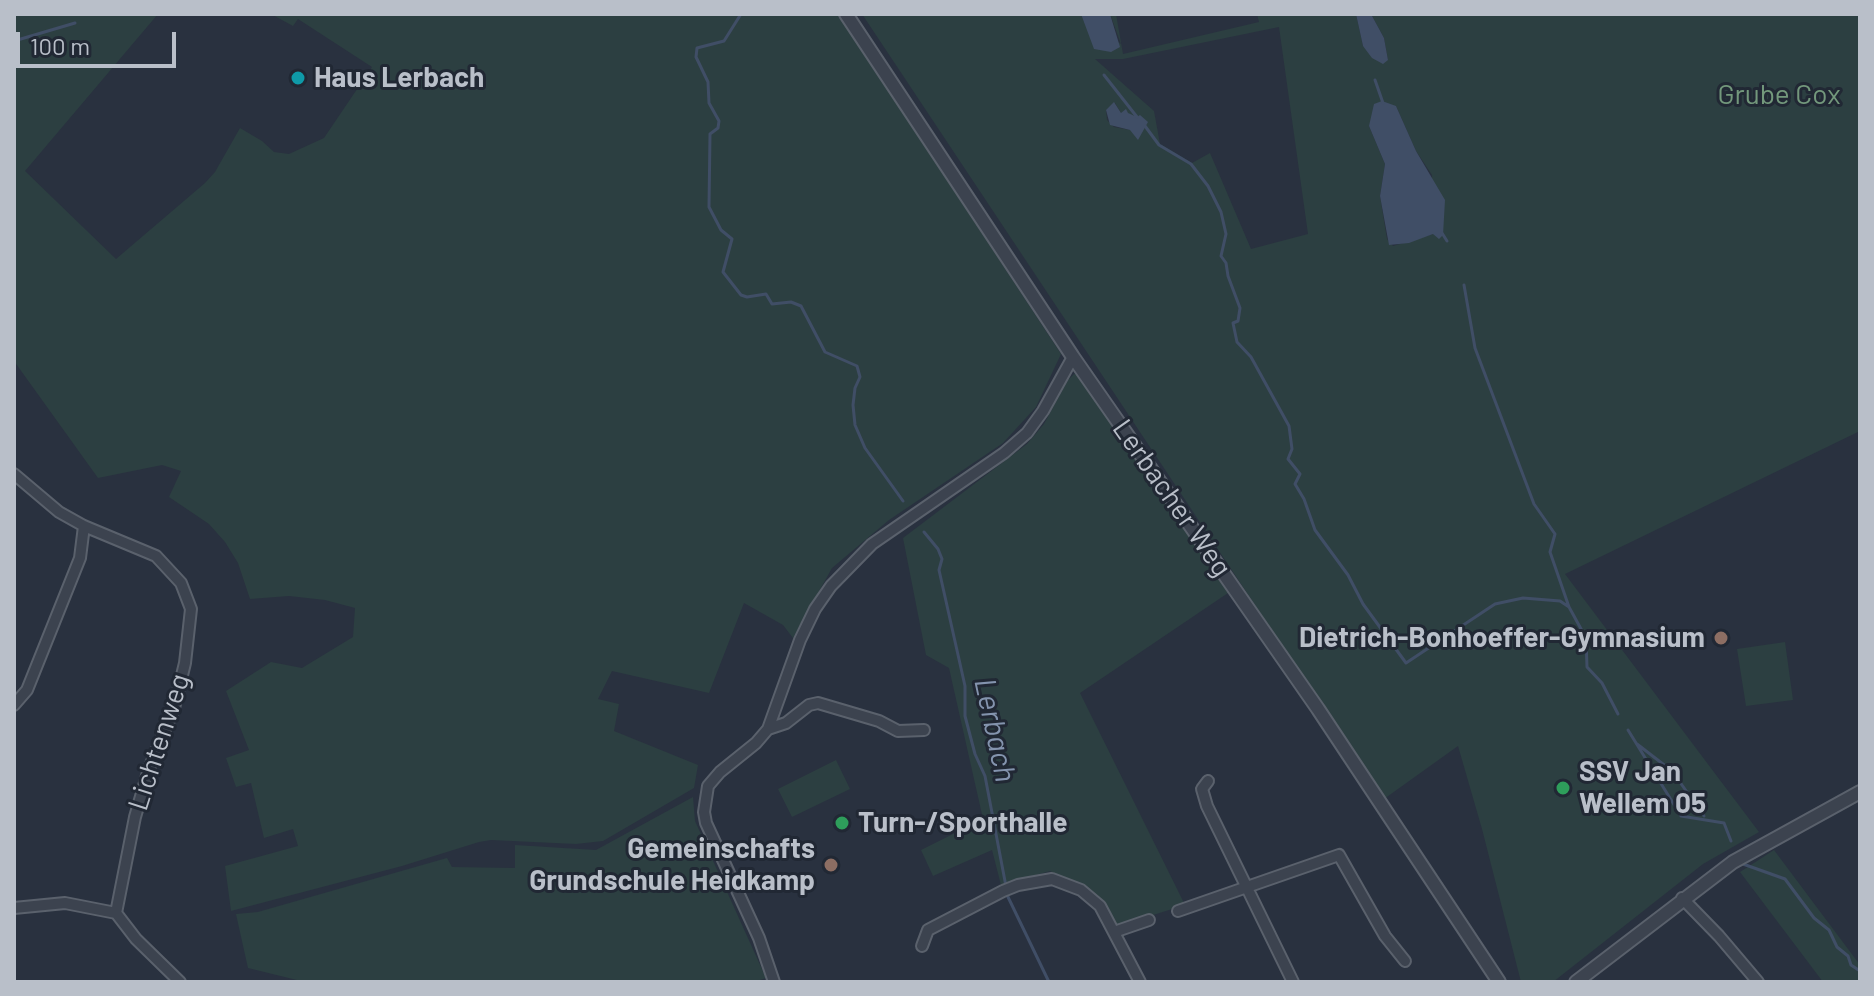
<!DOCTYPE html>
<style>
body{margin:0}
#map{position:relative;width:1874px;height:996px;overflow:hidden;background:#29313f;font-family:Barlow,sans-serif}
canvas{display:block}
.frame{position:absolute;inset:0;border:16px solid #b9bfc9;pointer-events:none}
.scale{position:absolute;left:16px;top:32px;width:160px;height:36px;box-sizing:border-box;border:4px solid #b9bfc9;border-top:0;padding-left:10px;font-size:24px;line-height:28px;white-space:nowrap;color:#b9bfc9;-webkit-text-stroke:6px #212834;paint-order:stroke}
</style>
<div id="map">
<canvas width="1874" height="996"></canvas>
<div class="frame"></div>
<div class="scale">100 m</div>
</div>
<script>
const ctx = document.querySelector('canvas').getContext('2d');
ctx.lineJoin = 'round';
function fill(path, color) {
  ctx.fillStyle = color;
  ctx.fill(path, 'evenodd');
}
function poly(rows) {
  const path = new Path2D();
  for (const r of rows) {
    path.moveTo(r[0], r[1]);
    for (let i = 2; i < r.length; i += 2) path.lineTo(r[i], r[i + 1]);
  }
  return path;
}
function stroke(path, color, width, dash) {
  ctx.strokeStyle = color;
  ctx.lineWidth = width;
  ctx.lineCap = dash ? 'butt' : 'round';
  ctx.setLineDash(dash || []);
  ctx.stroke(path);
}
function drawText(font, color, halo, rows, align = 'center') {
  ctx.font = font + ' Barlow,sans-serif';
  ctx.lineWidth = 6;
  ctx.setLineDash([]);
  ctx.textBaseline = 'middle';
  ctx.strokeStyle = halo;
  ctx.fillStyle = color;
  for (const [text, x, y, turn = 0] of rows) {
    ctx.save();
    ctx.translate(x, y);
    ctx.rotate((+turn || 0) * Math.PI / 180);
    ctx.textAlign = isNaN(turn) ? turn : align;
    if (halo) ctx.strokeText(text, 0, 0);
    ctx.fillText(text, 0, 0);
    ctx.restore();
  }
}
const green = poly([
 [14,14,158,14,25,171,116,259,205,183,215,172,240,128,262,141,274,152,289,154,324,138,372,67,298,19,293,26,271,14,838,14,1061,354,1036,407,1003,443,889,520,832,568,793,638,783,625,744,603,709,693,612,671,598,699,619,704,614,731,698,765,694,788,603,841,576,844,491,840,479,842,402,866,231,911,225,866,298,846,293,829,264,838,251,783,236,787,226,758,249,750,226,691,271,662,302,668,353,637,355,608,325,600,289,596,250,599,238,563,225,542,209,524,169,497,181,471,162,465,98,478,14,361],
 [862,14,1081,14,1121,44,1110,14,1116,14,1123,54,1259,22,1257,14,1356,14,1363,46,1388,60,1384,38,1371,14,1860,14,1860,431,1565,574,1759,832,1703,864,1553,982,1521,982,1482,829,1458,746,1384,799],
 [1279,27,1308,234,1251,249,1210,153,1192,163,1160,144,1154,111,1095,59,1123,59],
 [1115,103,1121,113,1137,117,1130,130,1114,127,1107,120,1106,110],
 [1396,106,1416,151,1432,175,1433,234,1393,246,1387,239,1380,196,1385,164,1369,126],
 [1074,374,1081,375,1228,593,1080,693,1185,905,1118,926,1094,893,1050,871,1001,885,992,850,933,876,921,850,983,819,949,668,926,655,903,538,1027,444,1044,424,1068,380],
 [1785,642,1793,700,1746,706,1737,649],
 [836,760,850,789,792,817,778,789],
 [693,797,695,821,766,978,754,982,305,982,248,968,236,914,258,912,447,858,452,867,515,868,515,845,596,850],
 [1774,850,1860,965,1860,982,1823,982,1740,872]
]);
const water = poly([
 [1081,14,1110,14,1120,47,1111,52,1094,49],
 [1356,14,1371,14,1384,38,1388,60,1383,64,1372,58,1363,46],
 [1382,101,1396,106,1416,151,1445,200,1443,235,1439,239,1433,234,1409,243,1389,245,1380,196,1385,164,1369,126,1374,104],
 [1114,102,1121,113,1126,109,1128,113,1137,117,1140,115,1148,122,1138,140,1130,130,1110,125,1106,110]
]);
const stream = poly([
 [741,14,724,41,697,48,696,57,708,82,709,103,719,121,718,128,710,134,709,207,721,230,732,239,723,272,741,295,747,297,766,294,772,304,791,302,801,306,825,352,857,366,860,377,855,388,853,405,855,425,865,448,903,501],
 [14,41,75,23],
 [1104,75,1137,117],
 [1375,80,1383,103],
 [1145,126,1159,145,1191,164,1208,186,1221,212,1226,234,1221,256,1226,263,1228,276,1240,308,1238,321,1233,323,1237,342,1251,357,1289,426,1292,449,1288,459,1300,474,1295,484,1304,499,1315,530,1348,575,1363,604,1406,663,1495,604,1523,598,1560,601,1569,607,1586,638,1587,667,1602,683,1618,714],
 [1442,233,1447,241],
 [1464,285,1475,348,1534,504,1555,534,1550,552,1569,607],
 [924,532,938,549,942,559,939,570,965,686,965,716,975,754,985,776,1008,897,1049,982],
 [1628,730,1681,816,1724,823,1731,841],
 [1637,744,1672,771,1704,816],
 [1743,864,1785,879,1814,918,1829,930,1837,947,1848,956,1851,965,1860,971]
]);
const minor = poly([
 [14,474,59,512,84,526,156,556,181,583,191,609,185,663,174,708,149,769,135,817,116,913],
 [14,705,27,690,80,558,84,526],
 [768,729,786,723,809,705,818,703,879,721,898,731,924,730],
 [1208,781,1202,789,1207,806,1293,982],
 [1682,898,1719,936,1758,982],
 [14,908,65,903,116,913,136,939,180,982],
 [1178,911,1339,855,1385,936,1405,961],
 [1114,932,1149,920],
 [922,946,928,930,1003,891,1018,885,1052,879,1081,890,1100,906,1140,982],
 [774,982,759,938,706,823,704,812,708,786,720,772,756,743,768,729,800,640,815,609,831,586,872,544,1004,453,1027,433,1043,411,1073,357]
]);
const tertiary = poly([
 [846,14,1073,357,1318,709,1499,982],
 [1576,982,1733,862,1860,792]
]);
const markers = [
 [298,78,8,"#0f9aa8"],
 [1721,638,8,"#8d6e63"],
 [1563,788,8,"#2e9e5b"],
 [842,823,8,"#2e9e5b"],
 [831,865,8,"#8d6e63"]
];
const poiNames = [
 ["Haus Lerbach",314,78],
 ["Dietrich-Bonhoeffer-Gymnasium",1705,638,"right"],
 ["SSV Jan",1579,772],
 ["Wellem 05",1579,804],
 ["Turn-/Sporthalle",858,823],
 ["Gemeinschafts",815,849,"right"],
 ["Grundschule Heidkamp",815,881,"right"]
];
const parkNames = [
 ["Grube Cox",1779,95]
];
const streetNames = [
 ["Lerbacher Weg",1172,498,55],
 ["Lichtenweg",159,742,-72]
];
const waterNames = [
 ["Lerbach",995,730,78]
];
fill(green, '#2c3f41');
fill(water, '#404e66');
stroke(stream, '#404e66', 3);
stroke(minor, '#5a616c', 14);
stroke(tertiary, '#5a616c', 16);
stroke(minor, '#3c434f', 10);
stroke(tertiary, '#3c434f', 12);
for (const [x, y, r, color] of markers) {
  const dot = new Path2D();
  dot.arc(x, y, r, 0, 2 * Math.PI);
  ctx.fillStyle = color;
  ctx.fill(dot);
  stroke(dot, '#212834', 3);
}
drawText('bold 28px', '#b9bfc9', '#212834', poiNames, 'left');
drawText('28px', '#73987c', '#212834', parkNames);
drawText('28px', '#b9bfc9', '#212834', streetNames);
drawText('italic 30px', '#8494ae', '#212834', waterNames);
</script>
